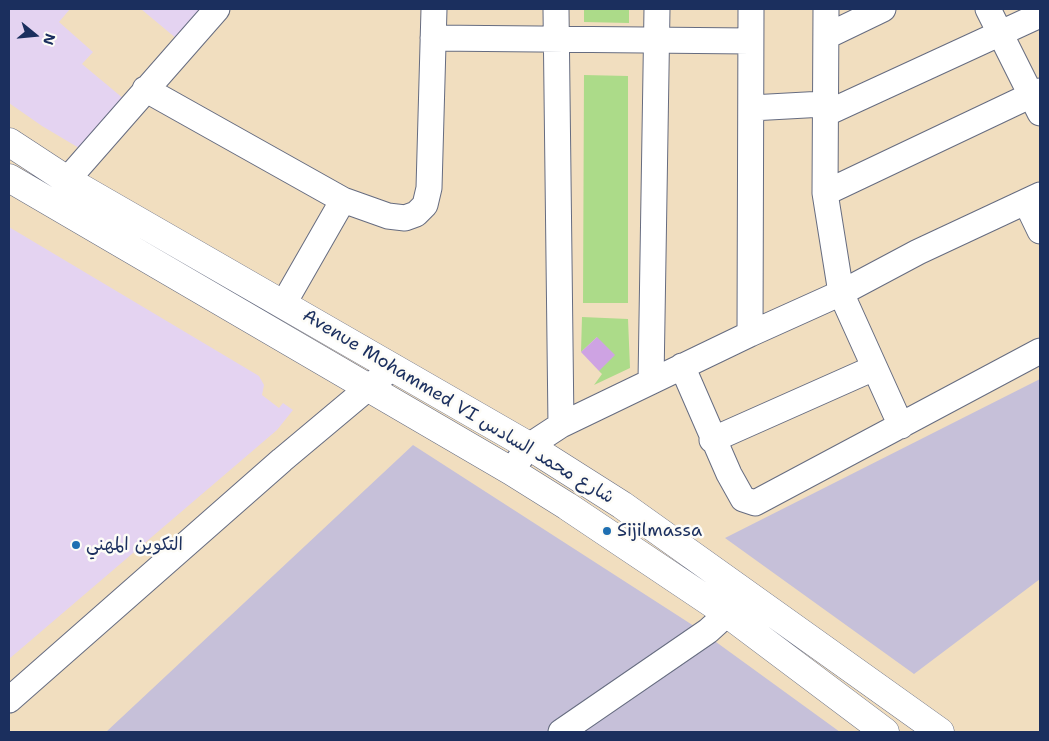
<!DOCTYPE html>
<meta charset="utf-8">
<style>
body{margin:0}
#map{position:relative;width:1049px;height:741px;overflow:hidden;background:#f1debf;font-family:"Shantell Sans",sans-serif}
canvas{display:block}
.frame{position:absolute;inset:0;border:10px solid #1b2f5e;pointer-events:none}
.north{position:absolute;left:10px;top:10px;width:50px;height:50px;-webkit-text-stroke:4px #fdfcf7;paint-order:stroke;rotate:107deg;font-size:14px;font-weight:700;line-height:20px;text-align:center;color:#1b2f5e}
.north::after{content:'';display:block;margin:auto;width:18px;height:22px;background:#1b2f5e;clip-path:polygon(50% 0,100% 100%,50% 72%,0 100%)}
</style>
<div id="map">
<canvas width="1049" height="741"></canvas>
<div class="frame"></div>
<div class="north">N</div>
</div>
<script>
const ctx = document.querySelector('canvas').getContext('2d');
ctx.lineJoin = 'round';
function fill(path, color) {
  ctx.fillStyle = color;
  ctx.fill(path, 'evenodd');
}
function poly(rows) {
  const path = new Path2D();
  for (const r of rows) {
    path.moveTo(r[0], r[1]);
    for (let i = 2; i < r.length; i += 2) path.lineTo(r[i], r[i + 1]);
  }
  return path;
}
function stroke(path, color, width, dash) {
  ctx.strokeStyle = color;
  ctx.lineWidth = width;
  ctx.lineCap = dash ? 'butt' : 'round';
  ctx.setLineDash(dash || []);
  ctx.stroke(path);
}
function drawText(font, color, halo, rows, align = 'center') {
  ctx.font = font + ' "Shantell Sans","Playpen Sans Arabic",sans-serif';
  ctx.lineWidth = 5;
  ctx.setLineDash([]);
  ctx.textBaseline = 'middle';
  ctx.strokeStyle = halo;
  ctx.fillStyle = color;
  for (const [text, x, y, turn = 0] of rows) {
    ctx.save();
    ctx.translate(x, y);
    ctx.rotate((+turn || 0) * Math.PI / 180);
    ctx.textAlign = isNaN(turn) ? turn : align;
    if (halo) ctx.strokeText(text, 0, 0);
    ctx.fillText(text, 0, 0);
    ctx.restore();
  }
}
const built = poly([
 [9,9,70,9,59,22,93,52,82,64,124,99,79,148,42,126,9,103],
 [141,9,203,9,177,39],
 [9,227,259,376,264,385,262,395,279,408,283,403,293,410,277,430,9,659]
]);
const industrial = poly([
 [1040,379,1040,579,914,674,725,538],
 [413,445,694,626,840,732,106,732]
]);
const green = poly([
 [584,9,629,9,629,23,584,22],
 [584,75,628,76,628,303,583,303],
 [582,317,628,319,630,368,594,385,602,374,599,371,597,337,581,352]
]);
const building = poly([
 [597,337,615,355,599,371,581,352]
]);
const minor = poly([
 [556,9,561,425],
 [826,9,825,193,841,293,901,426],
 [988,9,1040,113],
 [827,36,883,9],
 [433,38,750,41],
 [145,89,343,200,388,216,405,218,416,214,425,205,429,188,434,9],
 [751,108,824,104],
 [825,114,1040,15],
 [67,180,217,9],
 [825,193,1040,91],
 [1026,202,1040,231],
 [284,303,343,200],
 [750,334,751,9],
 [682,366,729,474,743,499,755,503,1040,351],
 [651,381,657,9],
 [712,440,874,368],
 [511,471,529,446,561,425,750,334,841,293,918,252,1040,195],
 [9,700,282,460,393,367],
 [561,732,708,631,741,601]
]);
const major = poly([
 [9,142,67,180,529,446,622,505,940,732],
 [9,178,511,471,567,506,728,614,885,732]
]);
const markers = [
 [607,531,5,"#1f6fb2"],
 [76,545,5,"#1f6fb2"]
];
const streetNames = [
 ["Avenue Mohammed VI شارع محمد السادس",458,407,31]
];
const poiNames = [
 ["Sijilmassa",617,531],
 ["التكوين المهني",86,545]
];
fill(built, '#e4d3f1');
fill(industrial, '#c6c0d9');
fill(green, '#acdb89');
fill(building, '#cea3e3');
stroke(minor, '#666c80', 27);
stroke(major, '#666c80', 29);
stroke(minor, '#fff', 25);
stroke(major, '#fff', 28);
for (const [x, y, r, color] of markers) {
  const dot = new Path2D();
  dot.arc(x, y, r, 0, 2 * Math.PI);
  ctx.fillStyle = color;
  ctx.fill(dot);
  stroke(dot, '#fdfcf7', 2);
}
drawText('18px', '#1b2f5e', '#fdfcf7', streetNames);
drawText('18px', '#1b2f5e', '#fdfcf7', poiNames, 'left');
</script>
